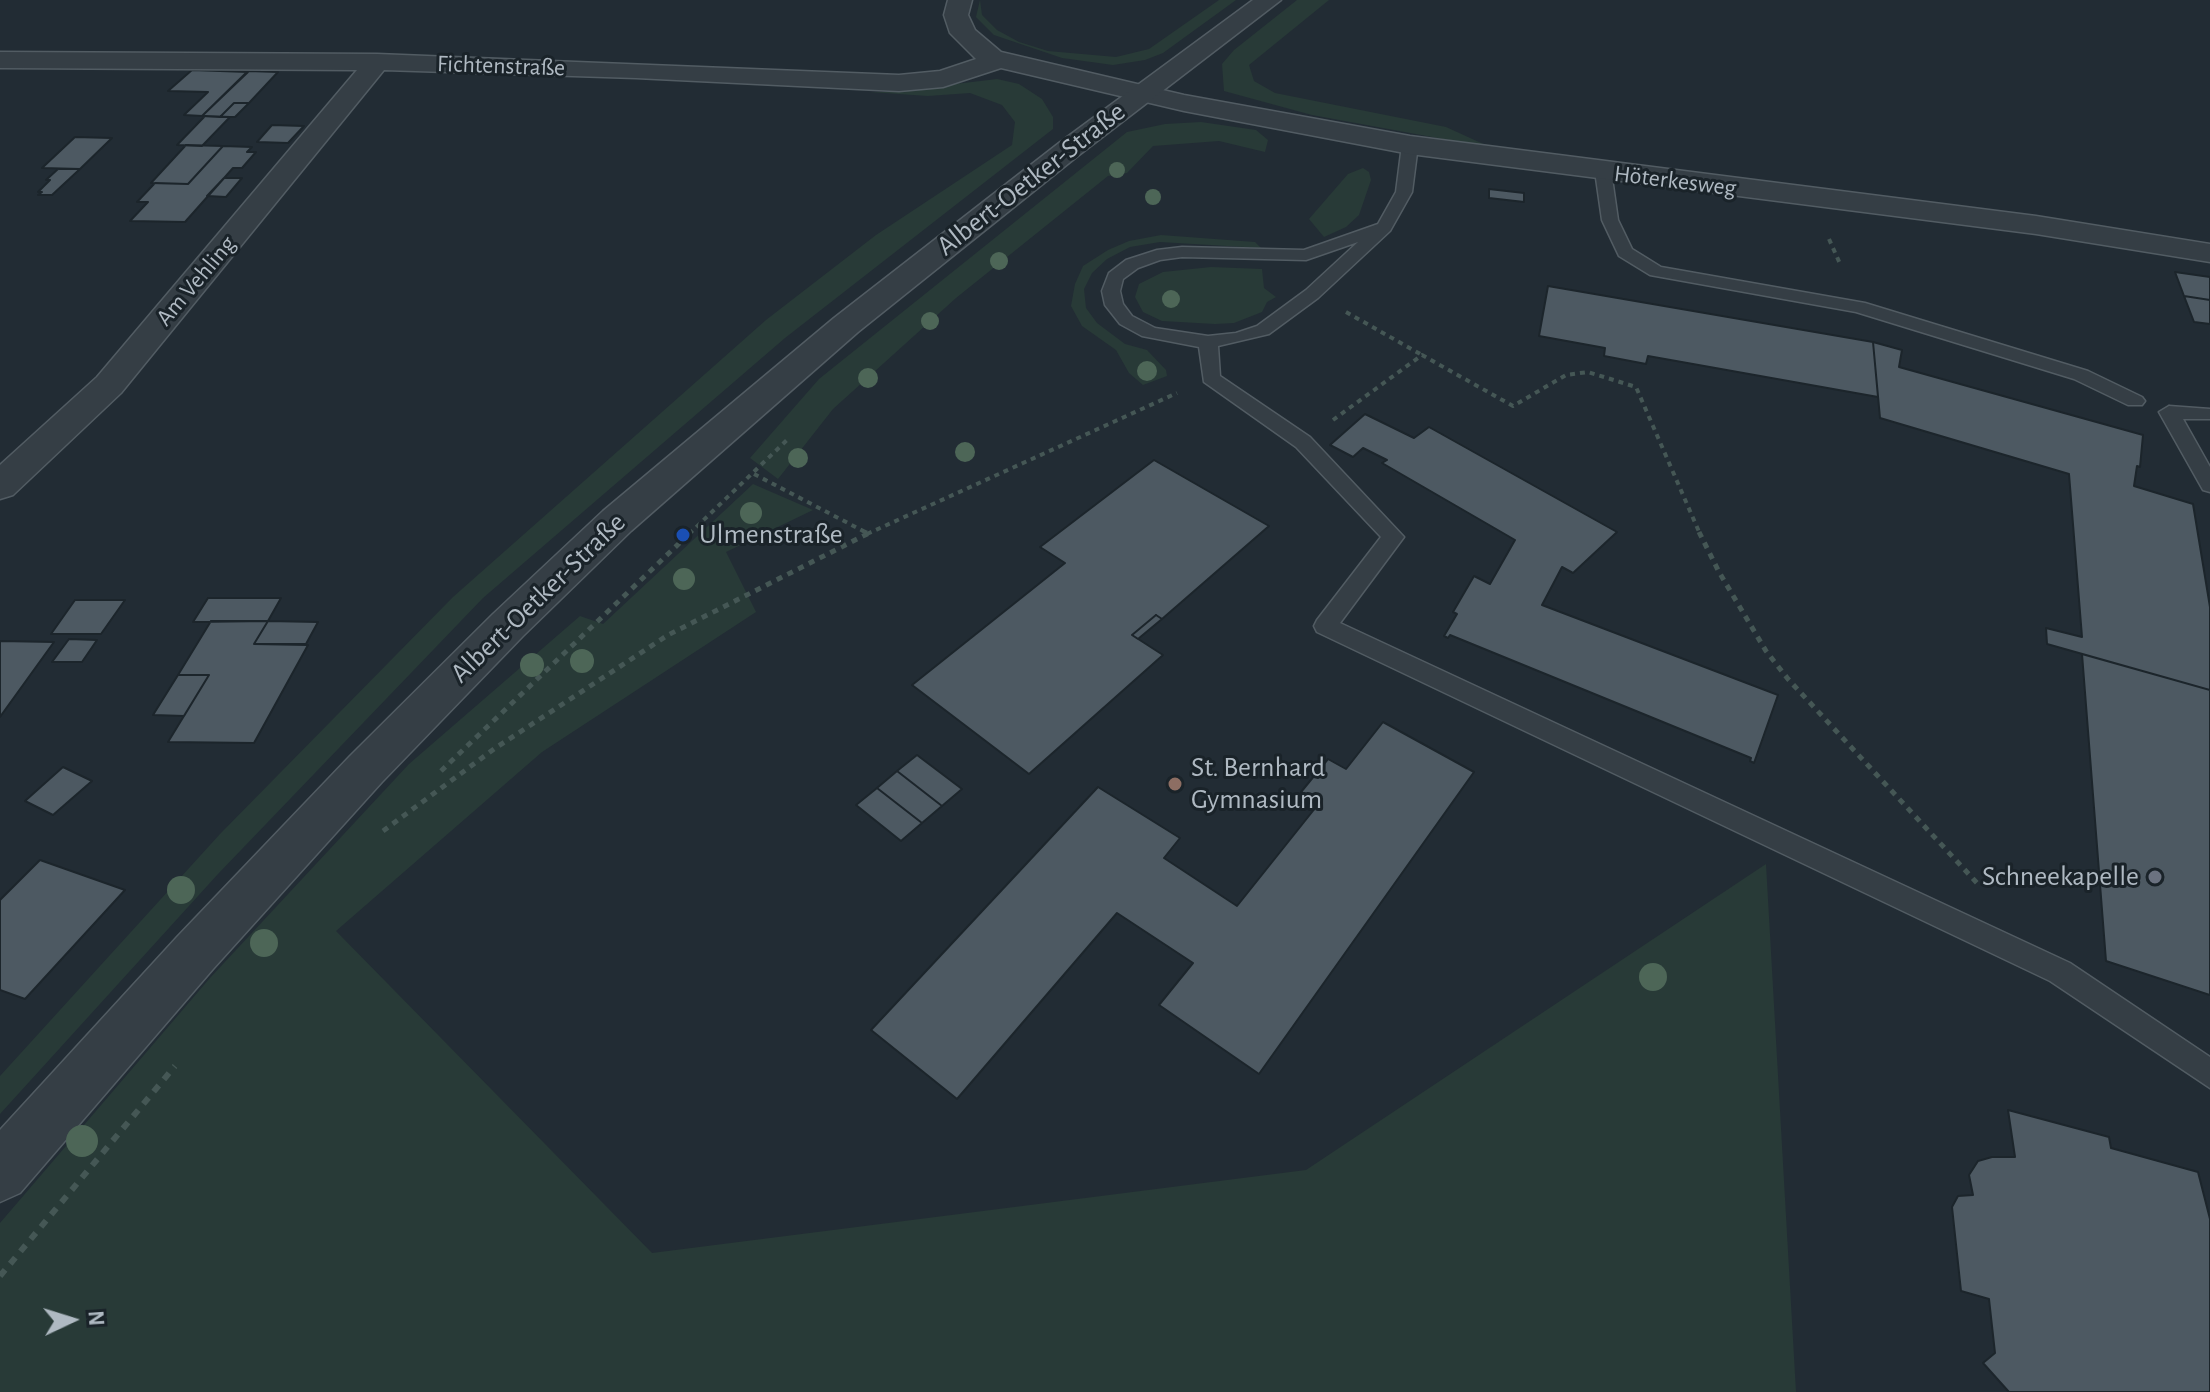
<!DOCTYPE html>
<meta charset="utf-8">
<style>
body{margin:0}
#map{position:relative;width:2210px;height:1392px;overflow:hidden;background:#222c34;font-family:"Alegreya Sans",sans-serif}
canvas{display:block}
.north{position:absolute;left:32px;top:1280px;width:80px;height:80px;-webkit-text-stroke:6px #1a2329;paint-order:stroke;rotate:86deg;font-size:22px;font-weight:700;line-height:32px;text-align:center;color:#afb9c2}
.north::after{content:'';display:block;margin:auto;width:28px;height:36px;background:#afb9c2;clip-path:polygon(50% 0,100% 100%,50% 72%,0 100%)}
</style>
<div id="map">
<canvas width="2210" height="1392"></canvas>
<div class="north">N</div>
</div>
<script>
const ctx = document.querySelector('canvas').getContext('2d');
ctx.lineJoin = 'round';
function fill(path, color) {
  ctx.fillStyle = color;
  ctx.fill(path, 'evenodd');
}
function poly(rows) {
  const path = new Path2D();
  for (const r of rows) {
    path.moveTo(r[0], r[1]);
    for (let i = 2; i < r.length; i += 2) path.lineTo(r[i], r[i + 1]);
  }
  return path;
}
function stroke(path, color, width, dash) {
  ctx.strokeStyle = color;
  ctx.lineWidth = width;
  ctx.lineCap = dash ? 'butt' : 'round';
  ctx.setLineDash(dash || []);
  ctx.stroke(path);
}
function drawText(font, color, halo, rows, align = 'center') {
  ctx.font = font + ' "Alegreya Sans",sans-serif';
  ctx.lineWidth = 6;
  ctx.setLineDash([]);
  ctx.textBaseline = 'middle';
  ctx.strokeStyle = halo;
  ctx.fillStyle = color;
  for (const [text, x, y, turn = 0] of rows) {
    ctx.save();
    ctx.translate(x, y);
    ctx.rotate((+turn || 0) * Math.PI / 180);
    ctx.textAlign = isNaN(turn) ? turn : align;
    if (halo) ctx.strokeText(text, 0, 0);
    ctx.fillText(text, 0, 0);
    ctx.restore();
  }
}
const green = poly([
 [980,0,982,15,997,30,1019,42,1048,51,1116,57,1149,49,1219,0,1236,0,1163,53,1145,60,1113,65,1062,58,994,35,976,17],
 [1297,0,1329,0,1249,65,1254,81,1275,93,1446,127,1492,148,1312,115,1224,91,1222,64,1234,50],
 [997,79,1019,84,1042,99,1053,117,1053,129,785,338,483,598,218,874,0,1114,0,1076,220,834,453,597,766,320,876,235,1012,145,1015,122,1002,105,970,93,928,96,870,92,889,92],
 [1201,122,1256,130,1268,140,1265,152,1219,141,1153,146,1127,173,1108,176,956,298,833,409,778,479,750,458,819,379,1127,132,1165,124],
 [1363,168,1369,172,1371,180,1359,215,1346,227,1324,237,1309,219,1348,174],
 [1161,235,1255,242,1261,248,1160,242,1130,247,1107,259,1092,273,1084,289,1086,308,1097,323,1125,344,1147,350,1166,370,1167,376,1143,385,1129,373,1116,350,1082,326,1071,306,1075,284,1083,266,1108,250,1129,241],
 [1211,267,1262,269,1264,288,1276,297,1267,302,1262,312,1234,323,1215,324,1162,321,1143,312,1135,297,1139,284,1163,272],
 [753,484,813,510,726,552,756,612,542,752,336,931,652,1253,1306,1170,1766,864,1796,1392,0,1392,0,1223,210,978,409,764,580,616,603,624]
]);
const building = poly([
 [192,70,248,72,202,116,184,115,208,92,168,91,192,70],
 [248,71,278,72,249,103,234,103,220,117,202,116,248,71],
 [234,103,249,103,235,117,220,117,234,103],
 [205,116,230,117,202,146,177,145,205,116],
 [272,125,304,126,288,143,257,142,272,125],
 [75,137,112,138,80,169,42,168,75,137],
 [186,145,223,146,188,184,151,183,186,145],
 [223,146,252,147,247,152,256,152,242,168,233,168,185,222,130,221,148,202,137,202,155,183,188,184,223,146],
 [58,169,80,169,52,195,38,195,42,192,38,192,50,180,46,180,58,169],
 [224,178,242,178,226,197,207,196,224,178],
 [1489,189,1524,193,1524,202,1489,198,1489,189],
 [2175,272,2210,277,2210,300,2184,296,2175,272],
 [1548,286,1873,342,1878,397,1648,356,1646,364,1604,356,1605,348,1539,336,1548,286],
 [2184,296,2210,300,2210,324,2194,322,2184,296],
 [1873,342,1902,350,1899,367,2143,435,2140,467,2137,466,2134,486,2193,504,2210,607,2210,690,2047,644,2046,628,2082,637,2069,474,1880,418,1873,342],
 [1365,414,1414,438,1429,427,1617,532,1573,573,1562,567,1542,605,1778,695,1754,763,1750,761,1751,758,1450,635,1448,638,1444,636,1457,614,1453,612,1474,576,1490,584,1515,540,1382,463,1387,460,1363,448,1353,457,1330,445,1365,414],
 [1154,460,1269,526,1162,619,1156,615,1132,635,1163,655,1029,774,912,685,1065,563,1040,547,1154,460],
 [208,598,281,598,268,621,193,622,208,598],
 [75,600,125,600,101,634,51,634,75,600],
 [1156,615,1162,619,1138,639,1132,635,1156,615],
 [211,621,268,621,254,644,308,645,254,743,168,742,209,675,178,675,211,621],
 [268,621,318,622,306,644,254,644,268,621],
 [69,639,97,640,82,662,52,662,69,639],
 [0,641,54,642,0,717,0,641],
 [2082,654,2210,690,2210,995,2106,961,2082,654],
 [178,675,209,675,184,716,153,715,178,675],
 [1383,722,1474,772,1259,1074,1159,1005,1193,963,1117,913,957,1099,871,1030,1098,787,1180,838,1164,858,1237,906,1320,802,1301,792,1328,759,1346,769,1383,722],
 [917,755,962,789,942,806,897,771,917,755],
 [63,767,92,781,53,815,25,801,63,767],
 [897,771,942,806,922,823,877,788,897,771],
 [877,788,922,823,901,841,856,805,877,788],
 [40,860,125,890,25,999,0,990,0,900,40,860],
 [2008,1110,2109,1137,2111,1148,2198,1172,2210,1219,2210,1392,2009,1392,1983,1363,1995,1353,1989,1299,1961,1291,1952,1207,1958,1196,1973,1195,1969,1175,1978,1161,1992,1157,2015,1157,2008,1110]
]);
const pathFar2 = poly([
 [1829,239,1841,266],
 [1346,312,1422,355],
 [1333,420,1422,355,1513,406,1566,375,1588,372,1636,387,1700,534],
 [754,474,867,533],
 [689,534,787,440],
 [867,534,1177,393]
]);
const pathFar1 = poly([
 [864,532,867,533],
 [1699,532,1719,572,1766,651,1788,679,1977,883],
 [441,771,691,532],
 [383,831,494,749,668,635,871,532]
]);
const path = poly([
 [0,1276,175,1066]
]);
const service = poly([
 [1410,140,1418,145,1412,192,1390,231,1318,298,1269,334,1218,346,1220,376,1310,437,1404,537,1340,623,2070,963,2210,1057,2210,1088,2050,981,1317,632,1314,626,1317,620,1381,537,1296,447,1204,382,1199,347,1142,336,1120,324,1105,305,1102,291,1109,273,1126,260,1157,250,1182,247,1304,250,1378,224,1396,192,1402,145,1410,140],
 [1358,242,1306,290,1257,326,1236,333,1208,336,1155,328,1132,316,1123,304,1120,291,1123,279,1138,268,1160,260,1182,257,1306,260,1358,242],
 [1603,166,1611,171,1618,220,1632,249,1661,267,1865,303,2088,371,2142,397,2145,401,2142,405,2128,405,2074,379,1856,312,1650,275,1619,256,1602,220,1595,171,1603,166],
 [2169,406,2210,409,2210,419,2183,419,2210,467,2210,492,2203,490,2159,412,2169,406]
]);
const minor = poly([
 [948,0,972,0,968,15,975,30,1001,52,1184,95,1410,136,2036,216,2210,244,2210,262,2036,234,1410,154,1184,111,1001,68,943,87,899,91,636,78,384,70,121,393,13,495,0,499,0,465,97,377,357,70,0,68,0,52,377,54,899,75,940,71,976,59,950,33,944,15,948,0]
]);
const tertiary = poly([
 [1253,0,1281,0,1079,155,858,332,631,531,523,636,382,782,213,969,20,1193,0,1202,0,1130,177,937,350,756,493,614,603,511,834,318,1059,143,1253,0]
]);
const trees = [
 [1117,170,8],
 [1153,197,8],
 [999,261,9],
 [1171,299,9],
 [930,321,9],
 [1147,371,10],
 [868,378,10],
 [965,452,10],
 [798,458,10],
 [751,513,11],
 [684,579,11],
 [582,661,12],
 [532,665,12],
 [181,890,14],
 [264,943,14],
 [1653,977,14],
 [82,1141,16]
];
const markers = [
 [683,535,8,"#1a4fb4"],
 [1175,784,8,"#8d6e63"],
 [2155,877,8,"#6b7280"]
];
const farStreetnames = [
 ["Fichtenstraße",501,66,2],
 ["Höterkesweg",1675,181,7],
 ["Am Vehling",196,281,-50]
];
const streetNames = [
 ["Albert-Oetker-Straße",1031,179,-38],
 ["Albert-Oetker-Straße",538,598,-44]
];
const poiNames = [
 ["Ulmenstraße",699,535],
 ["St. Bernhard",1191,768],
 ["Gymnasium",1191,800],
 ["Schneekapelle",2139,877,"right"]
];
fill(green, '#283a37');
fill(building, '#4d5962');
stroke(building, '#1c252b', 2);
stroke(service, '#525c63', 3);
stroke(minor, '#525c63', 3);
stroke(tertiary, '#525c63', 3);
stroke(pathFar2, '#455755', 4, [5, 5]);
stroke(pathFar1, '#455755', 5, [6, 6]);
stroke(path, '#455755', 6, [8, 8]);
fill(service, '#353e45');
fill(minor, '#353e45');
fill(tertiary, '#353e45');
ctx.fillStyle = '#4d6657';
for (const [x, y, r] of trees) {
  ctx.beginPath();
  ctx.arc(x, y, r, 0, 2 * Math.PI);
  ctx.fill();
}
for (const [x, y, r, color] of markers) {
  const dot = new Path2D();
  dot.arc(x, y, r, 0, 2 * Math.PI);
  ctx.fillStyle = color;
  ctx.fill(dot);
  stroke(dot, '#1a2329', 3);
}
drawText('24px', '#afb9c2', '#1a2329', farStreetnames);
drawText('28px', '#afb9c2', '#1a2329', streetNames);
drawText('28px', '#afb9c2', '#1a2329', poiNames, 'left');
</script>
